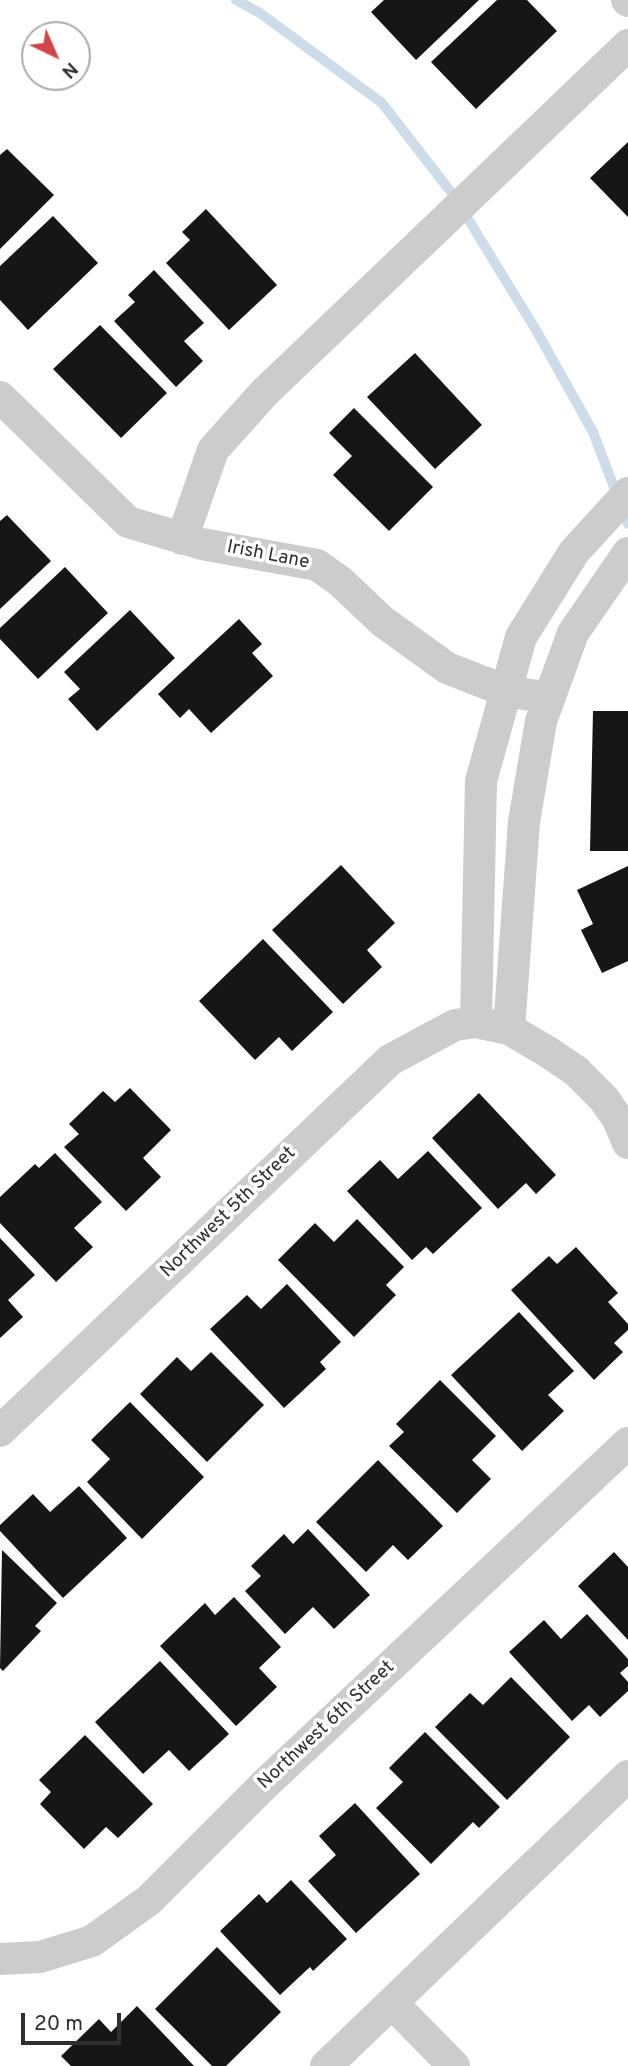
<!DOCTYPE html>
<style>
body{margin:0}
#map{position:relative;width:628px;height:2066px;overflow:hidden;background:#fff;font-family:Overpass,sans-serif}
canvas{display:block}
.north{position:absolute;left:21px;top:21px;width:70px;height:70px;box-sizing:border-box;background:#fff;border:2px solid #acacac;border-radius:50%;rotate:136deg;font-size:19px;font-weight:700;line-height:28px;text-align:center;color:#2f2f2f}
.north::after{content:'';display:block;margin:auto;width:24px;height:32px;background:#d14547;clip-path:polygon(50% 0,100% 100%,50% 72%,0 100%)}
.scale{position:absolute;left:21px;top:2013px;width:100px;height:32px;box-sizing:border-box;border:4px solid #2f2f2f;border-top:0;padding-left:9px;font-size:21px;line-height:24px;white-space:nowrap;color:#2f2f2f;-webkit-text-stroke:5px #fff;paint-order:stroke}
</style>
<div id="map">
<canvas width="628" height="2066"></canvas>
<div class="north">N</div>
<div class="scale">20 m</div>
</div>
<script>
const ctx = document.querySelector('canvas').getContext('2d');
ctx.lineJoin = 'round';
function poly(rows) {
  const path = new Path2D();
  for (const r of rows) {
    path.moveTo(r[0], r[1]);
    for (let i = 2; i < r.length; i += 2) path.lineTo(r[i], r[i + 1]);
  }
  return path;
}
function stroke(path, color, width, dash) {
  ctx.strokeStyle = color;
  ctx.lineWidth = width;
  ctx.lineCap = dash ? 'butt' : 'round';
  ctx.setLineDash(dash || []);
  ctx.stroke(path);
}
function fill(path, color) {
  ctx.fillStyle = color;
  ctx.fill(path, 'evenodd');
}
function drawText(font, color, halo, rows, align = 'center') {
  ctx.font = font + ' Overpass,sans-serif';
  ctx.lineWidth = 7;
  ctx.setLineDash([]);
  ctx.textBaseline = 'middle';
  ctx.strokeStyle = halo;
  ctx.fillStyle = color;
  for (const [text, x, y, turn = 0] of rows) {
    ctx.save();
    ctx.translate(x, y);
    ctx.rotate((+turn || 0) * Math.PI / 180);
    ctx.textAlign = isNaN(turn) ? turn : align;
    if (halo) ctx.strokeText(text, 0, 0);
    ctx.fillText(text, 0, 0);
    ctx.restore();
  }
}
const stream = poly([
 [236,0,260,13,382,103,454,196,536,330,593,432,628,524]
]);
const building = poly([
 [384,0,479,0,416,60,371,12],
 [497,0,527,0,557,31,476,109,431,62],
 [628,142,628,217,590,178],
 [7,149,54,195,0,249,0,155],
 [206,209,277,285,229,330,166,263,190,240,182,232],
 [53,216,98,263,28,330,0,300,0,266],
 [154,270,204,323,184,341,203,361,176,387,114,321,135,302,128,295],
 [100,325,167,393,121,438,53,369],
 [415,353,482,425,435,469,367,397],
 [354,408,433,487,389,531,333,475,352,456,329,433],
 [7,515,51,561,0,609,0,521],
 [65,567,108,613,38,679,0,639,0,628],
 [130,610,175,658,97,731,68,699,80,689,64,672],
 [239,619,262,644,252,653,273,676,211,733,189,709,180,718,158,694],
 [593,711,628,711,628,851,590,851],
 [341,865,395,923,367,950,382,967,343,1004,272,930],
 [628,866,628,961,602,973,581,930,593,924,577,890],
 [263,939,333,1012,292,1051,279,1037,255,1060,199,1001],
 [130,1088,171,1130,143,1158,161,1177,126,1211,64,1147,79,1134,69,1124,103,1091,115,1102],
 [479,1093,556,1175,536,1194,526,1183,498,1209,432,1138],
 [428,1151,482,1208,433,1254,426,1247,412,1260,347,1191,380,1160,398,1179],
 [55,1153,102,1202,74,1228,93,1247,56,1282,0,1223,0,1197,35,1164,39,1168],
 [357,1219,404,1267,386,1285,396,1295,354,1337,278,1260,315,1223,334,1242],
 [0,1238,35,1275,8,1300,23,1317,0,1338],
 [576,1247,618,1293,608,1302,628,1324,628,1330,614,1343,623,1352,594,1380,511,1290,549,1256,557,1264],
 [287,1284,341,1342,320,1362,326,1369,284,1408,210,1329,247,1295,261,1309],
 [519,1312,574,1371,548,1395,564,1411,522,1451,451,1375],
 [211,1352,264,1405,207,1462,140,1394,177,1357,191,1371],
 [440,1380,496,1436,472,1460,491,1479,457,1513,389,1446,404,1432,396,1424],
 [130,1402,204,1477,142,1539,87,1482,110,1459,91,1440],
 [378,1460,443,1526,408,1560,393,1545,366,1572,316,1522],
 [79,1486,127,1538,63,1598,0,1531,0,1525,33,1494,50,1512],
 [308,1529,370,1595,334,1629,313,1607,285,1634,245,1591,261,1576,251,1566,284,1534,293,1544],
 [2,1550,57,1603,35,1626,41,1631,3,1671,0,1668],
 [614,1552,628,1567,628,1640,578,1586],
 [234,1597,281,1647,259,1668,277,1687,236,1726,160,1646,205,1603,215,1615],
 [587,1614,628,1659,628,1666,620,1673,628,1682,628,1691,600,1717,589,1705,572,1721,509,1652,544,1620,561,1639],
 [160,1661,229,1734,189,1771,169,1750,143,1774,95,1722],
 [511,1677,570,1737,507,1800,435,1727,470,1693,483,1705],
 [425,1732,500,1807,479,1828,473,1822,431,1864,376,1808,403,1782,389,1768],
 [85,1735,153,1804,118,1838,106,1827,84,1849,40,1804,51,1792,39,1780],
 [355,1803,420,1874,356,1933,308,1881,336,1855,319,1836],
 [291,1880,347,1939,313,1971,310,1967,280,1995,220,1931,259,1894,267,1903],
 [217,1947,281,2012,226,2066,212,2066,155,2009],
 [137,2006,194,2066,71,2066,61,2056,99,2019,111,2032]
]);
const minor = poly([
 [627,0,628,1],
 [0,397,128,522,202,544,317,565,341,582,382,621,447,668,506,691,549,698],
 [182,539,213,450,264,393,628,45],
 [476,1022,481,781,521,637,574,552,628,493],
 [509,1029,524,822,541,721,573,633,628,553],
 [0,1431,390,1060,455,1025,476,1022,509,1029,548,1052,576,1071,604,1099,618,1119,628,1143],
 [0,1959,40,1957,92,1941,149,1900,265,1784,628,1443],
 [392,2003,454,2066],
 [326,2066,628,1776]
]);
const streetNames = [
 ["Irish Lane",268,556,11],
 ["Northwest 5th Street",229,1213,-44],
 ["Northwest 6th Street",327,1726,-43]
];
stroke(stream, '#ccdce8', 10);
fill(building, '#161616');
stroke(minor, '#ccc', 32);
drawText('19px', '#2f2f2f', '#fff', streetNames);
</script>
